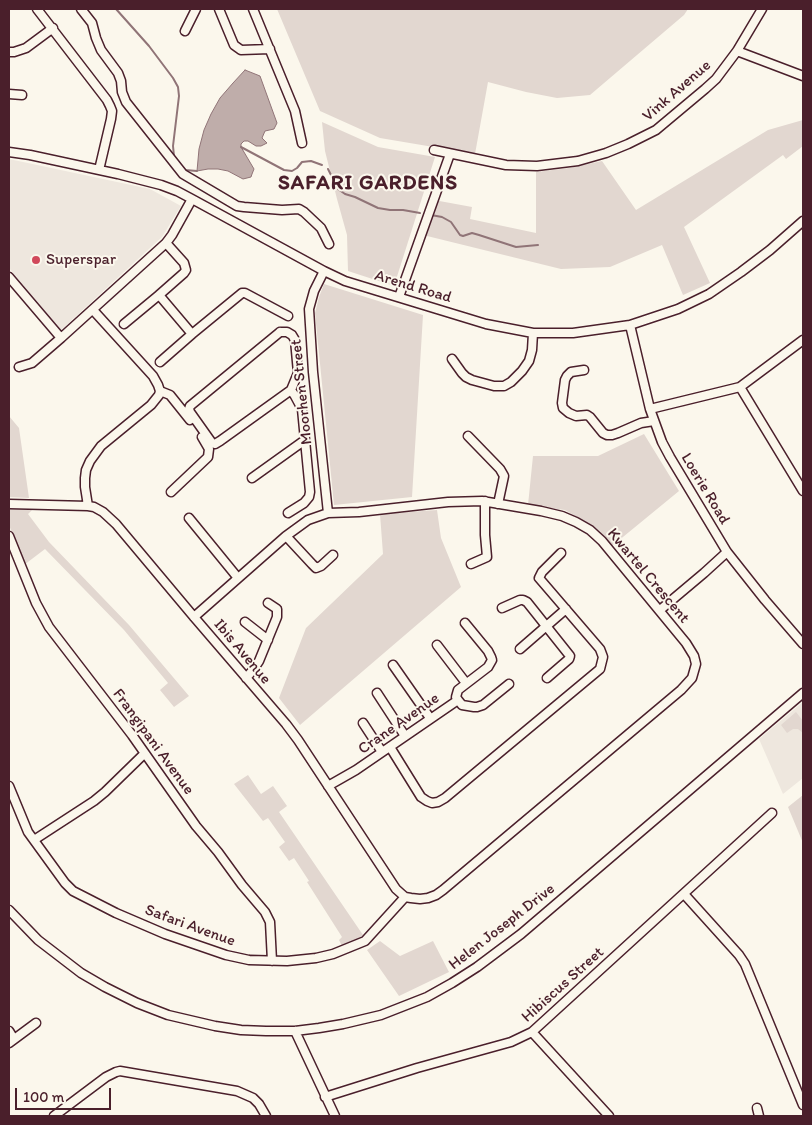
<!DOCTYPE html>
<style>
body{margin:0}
#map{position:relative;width:812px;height:1125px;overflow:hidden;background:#fbf7ec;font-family:Itim,sans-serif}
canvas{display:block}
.frame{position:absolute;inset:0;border:10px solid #4a1f2b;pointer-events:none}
.scale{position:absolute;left:15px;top:1088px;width:96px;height:22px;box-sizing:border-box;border:2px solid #4a1f2b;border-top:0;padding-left:6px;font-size:15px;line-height:18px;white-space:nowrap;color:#4a1f2b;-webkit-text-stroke:4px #fbf7ec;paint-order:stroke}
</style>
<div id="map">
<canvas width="812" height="1125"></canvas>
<div class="frame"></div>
<div class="scale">100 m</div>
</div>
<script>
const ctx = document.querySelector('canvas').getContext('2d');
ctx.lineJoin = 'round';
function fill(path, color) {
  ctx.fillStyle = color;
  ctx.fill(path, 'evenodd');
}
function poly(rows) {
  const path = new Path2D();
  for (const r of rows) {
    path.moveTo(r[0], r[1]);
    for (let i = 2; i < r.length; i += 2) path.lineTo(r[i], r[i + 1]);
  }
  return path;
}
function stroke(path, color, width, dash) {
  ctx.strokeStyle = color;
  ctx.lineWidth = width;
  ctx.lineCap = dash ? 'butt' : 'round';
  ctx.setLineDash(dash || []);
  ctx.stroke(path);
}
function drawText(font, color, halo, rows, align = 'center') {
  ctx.font = font + ' Itim,sans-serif';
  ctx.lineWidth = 4;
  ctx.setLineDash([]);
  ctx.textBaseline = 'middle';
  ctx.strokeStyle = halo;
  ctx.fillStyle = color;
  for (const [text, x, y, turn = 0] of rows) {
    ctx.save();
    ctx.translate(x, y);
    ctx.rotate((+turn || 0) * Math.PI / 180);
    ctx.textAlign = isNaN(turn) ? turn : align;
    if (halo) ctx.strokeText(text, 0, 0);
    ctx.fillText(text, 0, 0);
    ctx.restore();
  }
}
const built = poly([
 [9,159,150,189,181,206,162,237,61,330,9,268],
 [803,702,803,778,783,794,759,739]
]);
const green = poly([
 [277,9,688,9,684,15,590,95,557,98,526,92,488,82,475,154,380,138,320,111],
 [803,120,803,146,786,159,783,155,684,227,710,283,683,295,662,245,610,267,561,269,423,235,434,200,472,207,470,219,536,233,536,172,569,168,602,161,636,210,768,130],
 [322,122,378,147,435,157,394,286,348,271,347,235,337,199,325,151],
 [324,284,423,315,412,497,334,505,315,313,319,297],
 [9,416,19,428,29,498,9,497],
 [644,434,679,491,612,546,591,525,565,510,528,505,533,456,598,456],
 [9,507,35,507,28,514,49,542,129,625,189,696,174,707,160,690,168,683,124,630,45,549,24,565,9,525],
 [437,510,441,538,461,587,300,725,279,698,306,628,383,554,380,514],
 [796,712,803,721,803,733,798,729,793,729,787,733,781,725],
 [248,775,261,794,273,786,287,806,279,812,363,935,355,941,342,946,339,940,342,937,307,882,309,881,294,858,289,861,279,847,285,842,268,818,263,821,234,784],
 [803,795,803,843,788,807],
 [380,941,400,956,433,941,449,972,399,996,367,950]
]);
const water = poly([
 [245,70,260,76,277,123,274,129,265,131,262,138,267,143,261,146,256,146,248,141,244,141,241,144,241,147,254,169,252,174,251,177,243,179,228,171,218,169,208,169,197,171,199,149,204,130,211,114,220,98,233,83,245,70]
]);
const stream = poly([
 [116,9,149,46,173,78,178,87,179,96,173,146,174,156,177,160],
 [241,147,284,170,292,171,297,168,302,162,311,161,322,165],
 [183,168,185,170,197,171],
 [328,169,338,189,345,194,355,197,378,208,390,210,403,210,420,213],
 [431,215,442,217,451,222,460,235,463,236,472,233,479,235,516,247,538,245]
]);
const minor = poly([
 [37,9,107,100,110,106,112,111,111,119,99,170],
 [81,9,92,23,96,38,101,50,118,73,121,81,122,92,126,102,183,174,237,206,244,207,282,210,299,209,304,212,321,228,329,244],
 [219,9,234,45,241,50,270,49],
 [253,9,295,111,302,143],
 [185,31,196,9],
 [737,51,803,76],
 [9,52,14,52,26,48,53,28],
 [9,94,22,95],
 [434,150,506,165,537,166,578,161,606,153,628,144,656,130,705,89,716,79,737,51,762,9],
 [9,152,30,155,118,174,161,185,177,191,192,199,324,271,345,281,486,324,533,333,573,333,630,325,678,309,709,294,741,272,770,250,803,221],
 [166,243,184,263,186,270,184,273,159,295,192,334,242,293,245,293,288,316],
 [324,271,314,291,309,309,313,372,328,513],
 [9,277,61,338],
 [399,297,450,154],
 [124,324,159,295],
 [630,325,650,409,662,442,670,457,727,552,765,600,803,644],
 [280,332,287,332,292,335,295,340,298,373,291,390,220,441,215,444,212,443,190,412,189,409,190,406,280,332],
 [452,359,462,373,466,377,472,380,494,386,504,386,511,382,522,371,529,361,532,350,533,333],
 [160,362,192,334],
 [19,367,32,363,61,338,166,243,172,235,192,199],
 [584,370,571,372,567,376,565,380,562,403,563,408,569,413,576,416,587,415,590,417,603,433,607,435,612,435,618,433,641,423,654,421],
 [740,387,803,491],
 [160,391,170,395,190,420],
 [650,409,740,387,803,340],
 [468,436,500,469,504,476,498,504],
 [252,478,305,440],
 [171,492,208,457,209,449,202,437],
 [9,504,88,506,94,507,103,512,116,524,194,617,286,724,298,740,396,889,405,897,411,898,420,899,428,898,436,895,443,890,681,690,692,678,696,664,694,656,686,643,602,541,590,530,576,522,562,516,541,511,482,501,448,502,359,512,328,513,308,520,286,536,194,617],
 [88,506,85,487,85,478,86,470,90,461,101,446,151,405,159,395,160,391,158,385,153,376,93,310],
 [288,513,304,503,309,497,310,492,302,409,295,396,291,390],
 [189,518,238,578],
 [9,536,36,603,49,627,132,735,196,826,218,852,242,885,265,912,270,922,272,961],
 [286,536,312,564,316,568,321,566,333,555],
 [471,564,487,557,485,535,485,501],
 [502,608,520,600,523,600,527,602,570,656,569,659,547,678],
 [660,610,704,573,727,552],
 [245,622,268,640],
 [437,645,466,683],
 [520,649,566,609],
 [393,665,430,718],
 [246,678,253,670,259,661,277,617,277,609,268,603],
 [377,693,405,736],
 [458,700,456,697,458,690,488,667,492,660,491,657,488,651,465,623],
 [458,700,462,705,474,707,477,707,483,705,509,684],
 [363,723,382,752],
 [390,747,421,797,427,801,432,803,438,802,445,798,600,669,603,657,600,649,539,578,542,572,561,553],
 [9,786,28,832,65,883,73,891,116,913,165,934,226,955,249,960,287,961,316,958,333,954,365,941,405,897],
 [328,786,356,770,458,700],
 [34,840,94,801,105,792,144,754],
 [684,894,739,955,745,964,803,1105],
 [9,910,38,940,81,973,105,987,137,1003,168,1015,215,1026,241,1030,266,1031,295,1031,319,1028,343,1024,381,1015,427,997,452,983,477,967,521,934,803,693],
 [9,1031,14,1039],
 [295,1031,335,1116],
 [532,1032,609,1116],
 [9,1043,36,1023],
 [325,1097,417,1068,511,1042,532,1032,772,813],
 [757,1108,759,1116],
 [54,1116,106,1077,116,1072,120,1071,237,1091,253,1098,259,1104,266,1116]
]);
const markers = [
 [36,260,5,"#d1495b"]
];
const streetNames = [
 ["Vink Avenue",677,91,-41],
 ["Arend Road",413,287,17],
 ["Moorhen Street",302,392,-96],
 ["Loerie Road",705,489,59],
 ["Kwartel Crescent",648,576,50],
 ["Ibis Avenue",242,652,50],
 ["Crane Avenue",399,724,-35],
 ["Frangipani Avenue",153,742,54],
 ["Safari Avenue",190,926,20],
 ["Helen Joseph Drive",502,927,-38],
 ["Hibiscus Street",563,985,-42]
];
const poiNames = [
 ["Superspar",46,260]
];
const districtNames = [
 ["SAFARI GARDENS",368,184]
];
fill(built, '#eee7de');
fill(green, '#e2d7d0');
fill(water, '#bfadaa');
stroke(water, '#907477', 1);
stroke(stream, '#907477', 2);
stroke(minor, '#4a1f2b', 11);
stroke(minor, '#fbf7ec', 8);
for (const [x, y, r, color] of markers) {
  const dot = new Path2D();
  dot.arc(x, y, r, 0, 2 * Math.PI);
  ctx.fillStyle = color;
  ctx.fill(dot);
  stroke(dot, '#fbf7ec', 2);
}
drawText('16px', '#4a1f2b', '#fbf7ec', streetNames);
drawText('16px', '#4a1f2b', '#fbf7ec', poiNames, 'left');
ctx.letterSpacing = '1px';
drawText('bold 21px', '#4a1f2b', '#fbf7ec', districtNames);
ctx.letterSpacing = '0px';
</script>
